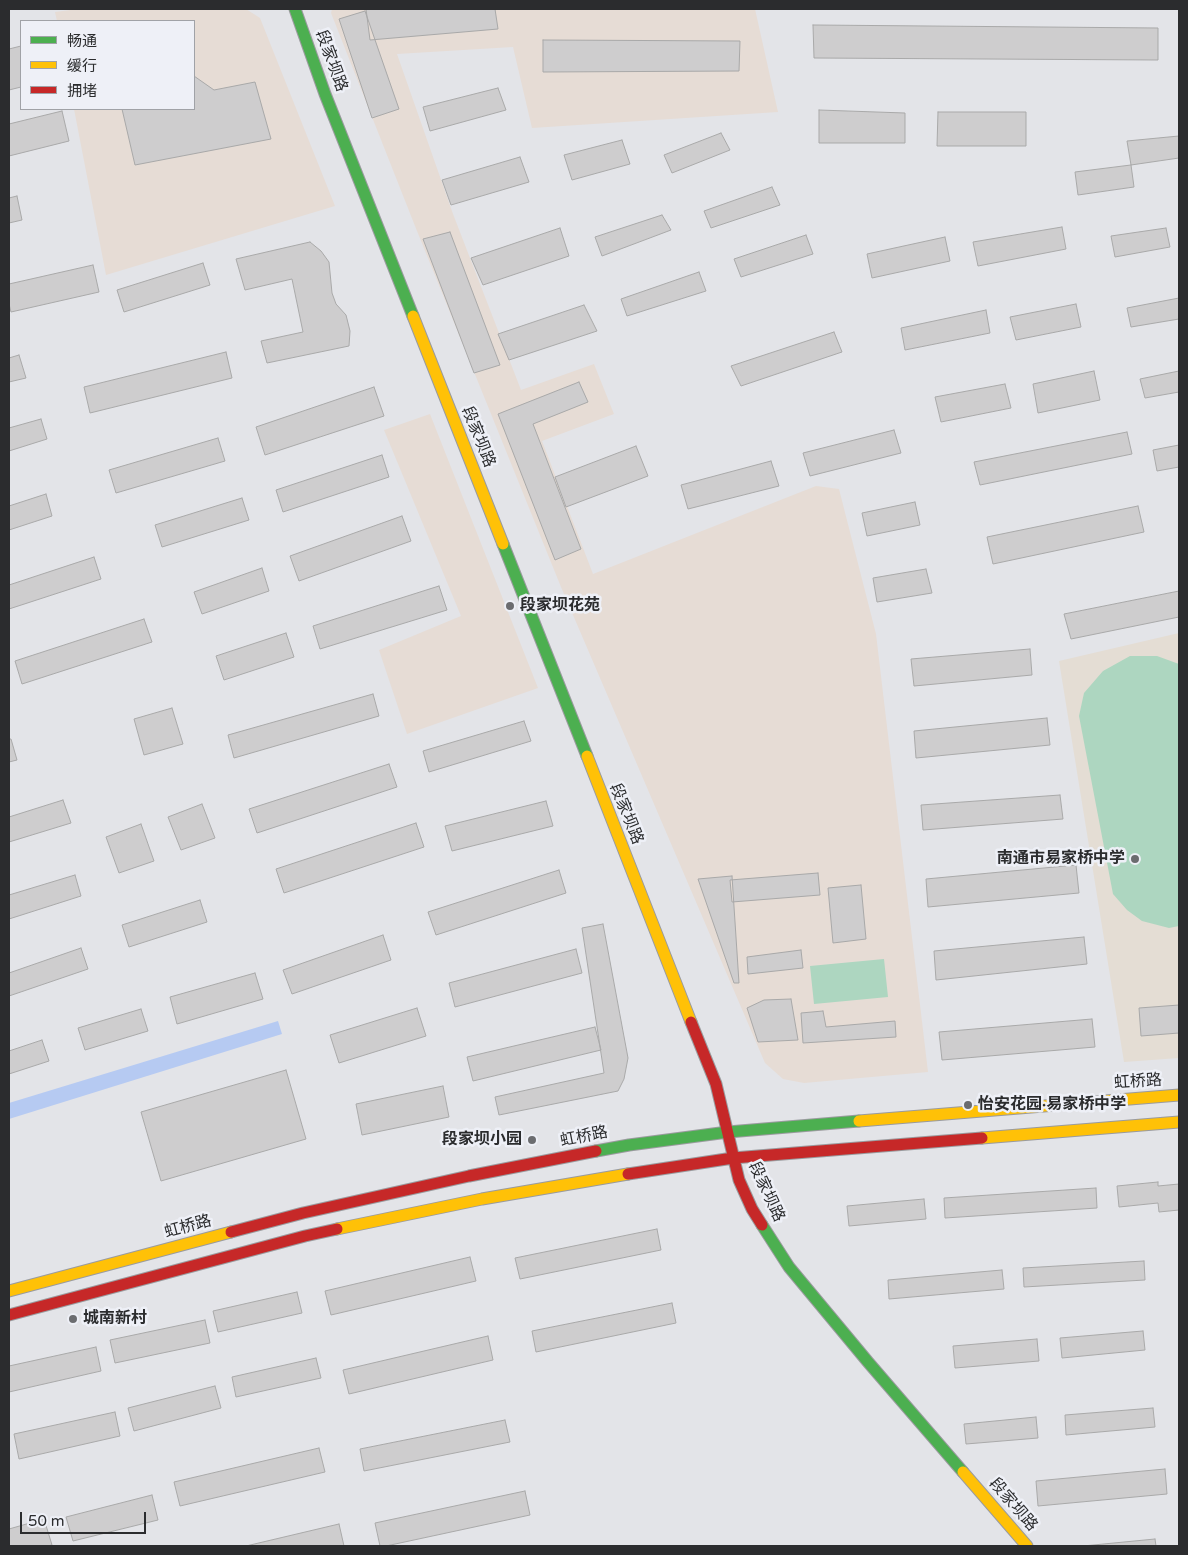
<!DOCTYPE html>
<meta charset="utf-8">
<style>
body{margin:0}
#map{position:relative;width:1188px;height:1555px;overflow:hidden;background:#e3e4e8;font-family:"Varela Round","Noto Sans SC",sans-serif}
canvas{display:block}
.frame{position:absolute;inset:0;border:10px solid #2b2c2e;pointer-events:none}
.legend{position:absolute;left:20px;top:20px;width:175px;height:90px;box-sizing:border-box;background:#eef0f7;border:1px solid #a0a2a7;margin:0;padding:6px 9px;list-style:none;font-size:15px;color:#2b2c2e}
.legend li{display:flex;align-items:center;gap:10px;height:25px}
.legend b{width:25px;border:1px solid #a0a2a7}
.scale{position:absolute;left:20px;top:1512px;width:126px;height:22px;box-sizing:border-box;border:2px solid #2b2c2e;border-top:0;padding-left:6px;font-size:15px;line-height:18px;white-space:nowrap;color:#2b2c2e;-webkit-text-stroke:4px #eef0f7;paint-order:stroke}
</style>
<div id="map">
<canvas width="1188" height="1555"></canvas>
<div class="frame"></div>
<ul class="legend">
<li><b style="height:6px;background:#4caf50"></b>畅通</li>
<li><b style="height:6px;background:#ffc107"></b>缓行</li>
<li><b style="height:6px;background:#c62828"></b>拥堵</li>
</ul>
<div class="scale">50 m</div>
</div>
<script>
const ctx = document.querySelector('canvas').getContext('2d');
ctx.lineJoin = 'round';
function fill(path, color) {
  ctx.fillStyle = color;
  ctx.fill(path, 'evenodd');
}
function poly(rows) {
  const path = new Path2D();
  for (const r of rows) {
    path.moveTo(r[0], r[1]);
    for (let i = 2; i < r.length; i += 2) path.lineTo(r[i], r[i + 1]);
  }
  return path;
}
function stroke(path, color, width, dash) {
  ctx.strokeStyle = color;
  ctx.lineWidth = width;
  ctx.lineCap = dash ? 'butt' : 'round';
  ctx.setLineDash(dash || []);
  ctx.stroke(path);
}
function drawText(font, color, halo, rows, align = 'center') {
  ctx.font = font + ' "Varela Round","Noto Sans SC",sans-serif';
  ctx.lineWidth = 5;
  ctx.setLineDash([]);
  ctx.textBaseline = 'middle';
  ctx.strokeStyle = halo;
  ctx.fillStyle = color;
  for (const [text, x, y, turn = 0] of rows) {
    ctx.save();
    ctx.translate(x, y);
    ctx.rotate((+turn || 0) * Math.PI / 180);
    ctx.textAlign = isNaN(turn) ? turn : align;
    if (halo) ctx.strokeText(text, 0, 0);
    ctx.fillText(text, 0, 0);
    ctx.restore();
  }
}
const commercial = poly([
 [78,9,246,9,260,18,335,206,106,275,74,109,194,109,194,21,57,21,55,12],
 [332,9,755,9,778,112,532,128,513,47,397,54,453,214,521,390,594,364,614,414,542,441,593,574,816,486,839,489,876,634,928,1072,804,1083,783,1079,765,1063,561,587,415,226,331,13],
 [430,414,538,688,407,734,379,650,461,616,384,430]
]);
const education = poly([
 [1179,633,1179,1058,1124,1062,1059,661]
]);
const green = poly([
 [1130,656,1157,656,1179,664,1179,926,1169,928,1142,921,1127,910,1113,894,1079,716,1084,693,1103,671],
 [884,959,888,997,814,1004,810,966]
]);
const water = poly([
 [278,1021,282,1034,9,1119,9,1103]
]);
const building = poly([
 [366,9,495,9,498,29,370,40,366,9],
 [365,11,399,109,372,118,339,19,365,11],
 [813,25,1158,28,1158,60,814,58,813,25],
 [543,40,740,41,739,71,543,72,543,40],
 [21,46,21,87,9,90,9,49,21,46],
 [194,76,214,90,255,82,271,139,135,165,122,109,194,109,194,76],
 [498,88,506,110,430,131,423,107,498,88],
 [819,110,905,113,905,143,819,143,819,110],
 [62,111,69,141,9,156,9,124,62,111],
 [938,112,1026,112,1026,146,937,146,938,112],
 [721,133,730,150,672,173,664,155,721,133],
 [1179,136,1179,158,1131,165,1127,141,1179,136],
 [622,140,630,164,572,180,564,155,622,140],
 [520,157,529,182,451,205,442,180,520,157],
 [1131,165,1134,187,1078,195,1075,172,1131,165],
 [772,187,780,205,711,228,704,211,772,187],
 [17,196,22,220,9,223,9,198,17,196],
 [662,215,671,230,602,256,595,237,662,215],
 [1062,227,1066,249,978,266,973,242,1062,227],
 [560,228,569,256,483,285,471,258,560,228],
 [1166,228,1170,247,1115,257,1111,236,1166,228],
 [450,232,500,365,474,373,423,239,450,232],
 [806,235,813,254,741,277,734,259,806,235],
 [945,237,950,261,872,278,867,254,945,237],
 [310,242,321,251,329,262,332,293,336,304,346,315,350,331,349,346,267,363,261,341,303,332,292,279,245,290,236,259,310,242],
 [203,263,210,285,124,312,117,290,203,263],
 [93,265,99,292,11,312,9,304,9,284,93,265],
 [699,272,706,291,627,316,621,299,699,272],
 [1179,298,1179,319,1131,327,1127,308,1179,298],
 [1076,304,1081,327,1016,340,1010,317,1076,304],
 [584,305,597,331,509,360,498,334,584,305],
 [986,310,990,333,905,350,901,328,986,310],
 [834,332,842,352,741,386,731,366,834,332],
 [226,352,232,378,90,413,84,387,226,352],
 [19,355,26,378,9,382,9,358,19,355],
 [1094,371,1100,400,1038,413,1033,384,1094,371],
 [1179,371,1179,392,1145,398,1140,379,1179,371],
 [579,382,588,402,533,424,581,549,555,560,498,414,579,382],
 [1005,384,1011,408,941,422,935,397,1005,384],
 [374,387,384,416,265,455,256,427,374,387],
 [41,419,47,439,9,451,9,428,41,419],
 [894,430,901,453,810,476,803,453,894,430],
 [1127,432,1132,454,980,485,974,462,1127,432],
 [218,438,225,461,116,493,109,470,218,438],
 [1179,445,1179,467,1157,471,1153,450,1179,445],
 [636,446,648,476,566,507,555,477,636,446],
 [382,455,389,477,283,512,276,490,382,455],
 [771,461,779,486,688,509,681,485,771,461],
 [46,494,52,516,9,530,9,506,46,494],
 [242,498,249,520,162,547,155,525,242,498],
 [915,502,920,525,867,536,862,513,915,502],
 [1138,506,1144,532,993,564,987,537,1138,506],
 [402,516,411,541,299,581,290,556,402,516],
 [94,557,101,579,9,609,9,585,94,557],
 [262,568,269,591,202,614,194,592,262,568],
 [926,569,932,593,877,602,873,578,926,569],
 [439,586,447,610,320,649,313,626,439,586],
 [1179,591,1179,617,1071,639,1064,614,1179,591],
 [144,619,152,642,22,684,15,661,144,619],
 [286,633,294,657,224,680,216,656,286,633],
 [1030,649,1032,675,914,686,911,659,1030,649],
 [373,694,379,716,234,758,228,735,373,694],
 [172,708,183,744,144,755,134,719,172,708],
 [1047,718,1050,745,916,758,914,731,1047,718],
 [524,721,531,741,429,772,423,751,524,721],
 [9,739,11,739,17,760,9,762,9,739],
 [389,764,397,787,257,833,249,809,389,764],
 [1060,795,1063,819,923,830,921,805,1060,795],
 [63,800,71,823,9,842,9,817,63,800],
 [546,801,553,826,452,851,445,826,546,801],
 [202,804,215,838,181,850,168,817,202,804],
 [416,823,424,847,284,893,276,869,416,823],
 [141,824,154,861,119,873,106,837,141,824],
 [1076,865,1079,893,928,907,926,879,1076,865],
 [559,870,566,893,436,935,428,912,559,870],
 [818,873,820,895,732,902,730,880,818,873],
 [75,875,81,896,9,919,9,895,75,875],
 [732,876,739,983,734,983,698,879,732,876],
 [861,885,866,939,833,943,828,888,861,885],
 [200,900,207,922,129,947,122,925,200,900],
 [603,924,628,1058,624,1079,618,1091,499,1115,495,1097,604,1073,582,928,603,924],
 [383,935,391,960,292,994,283,970,383,935],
 [1084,937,1087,964,936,980,934,951,1084,937],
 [81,948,88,969,9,996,9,973,81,948],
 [576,949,582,973,455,1007,449,983,576,949],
 [801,950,803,968,748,974,747,957,801,950],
 [255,973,263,999,177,1024,170,997,255,973],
 [791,999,798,1040,758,1042,747,1008,764,1000,791,999],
 [1179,1005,1179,1033,1141,1036,1139,1008,1179,1005],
 [417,1008,426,1036,339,1063,330,1035,417,1008],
 [141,1009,148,1031,85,1050,78,1028,141,1009],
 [823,1011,826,1027,895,1021,896,1037,803,1043,801,1013,823,1011],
 [1092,1019,1095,1047,942,1060,939,1032,1092,1019],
 [595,1027,601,1050,473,1081,467,1057,595,1027],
 [42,1040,49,1061,9,1074,9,1051,42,1040],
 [286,1070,306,1139,161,1181,141,1112,286,1070],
 [443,1086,449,1117,362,1135,356,1104,443,1086],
 [1158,1182,1158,1186,1179,1184,1179,1210,1159,1212,1158,1203,1119,1207,1117,1186,1158,1182],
 [1096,1188,1097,1208,945,1218,944,1198,1096,1188],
 [924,1199,926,1219,849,1226,847,1206,924,1199],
 [657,1229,661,1250,520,1279,515,1258,657,1229],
 [470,1257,476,1281,331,1315,325,1291,470,1257],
 [1144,1261,1145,1280,1024,1287,1023,1268,1144,1261],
 [1002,1270,1004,1289,889,1299,888,1280,1002,1270],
 [297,1292,302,1313,218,1332,213,1311,297,1292],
 [672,1303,676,1323,536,1352,532,1331,672,1303],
 [205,1320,210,1343,115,1363,110,1340,205,1320],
 [1143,1331,1145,1350,1062,1358,1060,1338,1143,1331],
 [488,1336,493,1360,349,1394,343,1370,488,1336],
 [1037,1339,1039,1361,955,1368,953,1346,1037,1339],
 [96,1347,101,1371,9,1392,9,1366,96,1347],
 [316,1358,321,1378,236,1397,232,1377,316,1358],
 [215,1386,221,1408,134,1431,128,1408,215,1386],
 [1153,1408,1155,1427,1066,1435,1065,1415,1153,1408],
 [115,1412,120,1436,19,1459,14,1434,115,1412],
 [1036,1417,1038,1438,966,1444,964,1424,1036,1417],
 [505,1420,510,1442,364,1471,360,1449,505,1420],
 [319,1448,325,1472,180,1506,174,1482,319,1448],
 [1165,1469,1167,1494,1038,1506,1036,1481,1165,1469],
 [525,1491,530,1515,386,1546,380,1546,375,1523,525,1491],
 [152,1495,158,1520,73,1541,66,1517,152,1495],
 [44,1519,52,1545,47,1546,9,1546,9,1529,44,1519],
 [339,1524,344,1546,246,1546,339,1524],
 [1155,1539,1156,1546,1083,1546,1155,1539]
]);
const fast = poly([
 [295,9,325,94,413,316],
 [503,544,587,756],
 [596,1151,629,1145,728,1132,859,1121],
 [762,1225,789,1267,868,1362,963,1472]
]);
const slow = poly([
 [413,316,503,544],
 [587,756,691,1022],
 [859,1121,1179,1095],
 [982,1138,1179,1122],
 [337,1229,482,1199,628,1174],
 [9,1291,231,1232],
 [963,1472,1027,1546]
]);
const jam = poly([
 [691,1022,716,1084,739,1180,752,1209,762,1225],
 [628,1174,733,1158,982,1138],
 [231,1232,303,1213,469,1176,596,1151],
 [9,1315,305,1236,337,1229]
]);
const markers = [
 [510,606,5,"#6b6c6f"],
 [1135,859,5,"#6b6c6f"],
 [968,1105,5,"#6b6c6f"],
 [532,1140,5,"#6b6c6f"],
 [73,1319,5,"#6b6c6f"]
];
const streetNames = [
 ["段家坝路",331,61,70],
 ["段家坝路",478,437,68],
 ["段家坝路",626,814,68],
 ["虹桥路",1138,1082,-4],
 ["虹桥路",584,1137,-11],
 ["段家坝路",766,1192,65],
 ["虹桥路",188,1227,-15],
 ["段家坝路",1013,1505,49]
];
const poiNames = [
 ["段家坝花苑",520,606],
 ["南通市易家桥中学",1125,859,"right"],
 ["怡安花园·易家桥中学",978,1105],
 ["段家坝小园",522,1140,"right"],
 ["城南新村",83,1319]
];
fill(commercial, '#e6dcd5');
fill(education, '#e4ddd4');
fill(green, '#add6c0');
fill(water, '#b6caf2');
fill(building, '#cecdce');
stroke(building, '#a9a9a9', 1);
stroke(fast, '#9a9b9e', 13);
stroke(slow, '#9a9b9e', 13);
stroke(jam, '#9a9b9e', 13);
stroke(fast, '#4caf50', 11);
stroke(slow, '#ffc107', 11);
stroke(jam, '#c62828', 11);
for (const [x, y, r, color] of markers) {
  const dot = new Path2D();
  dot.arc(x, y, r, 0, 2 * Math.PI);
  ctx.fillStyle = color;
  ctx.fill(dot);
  stroke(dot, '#eef0f7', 2);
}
drawText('16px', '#2b2c2e', '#eef0f7', streetNames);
drawText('bold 16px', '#2b2c2e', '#eef0f7', poiNames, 'left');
</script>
